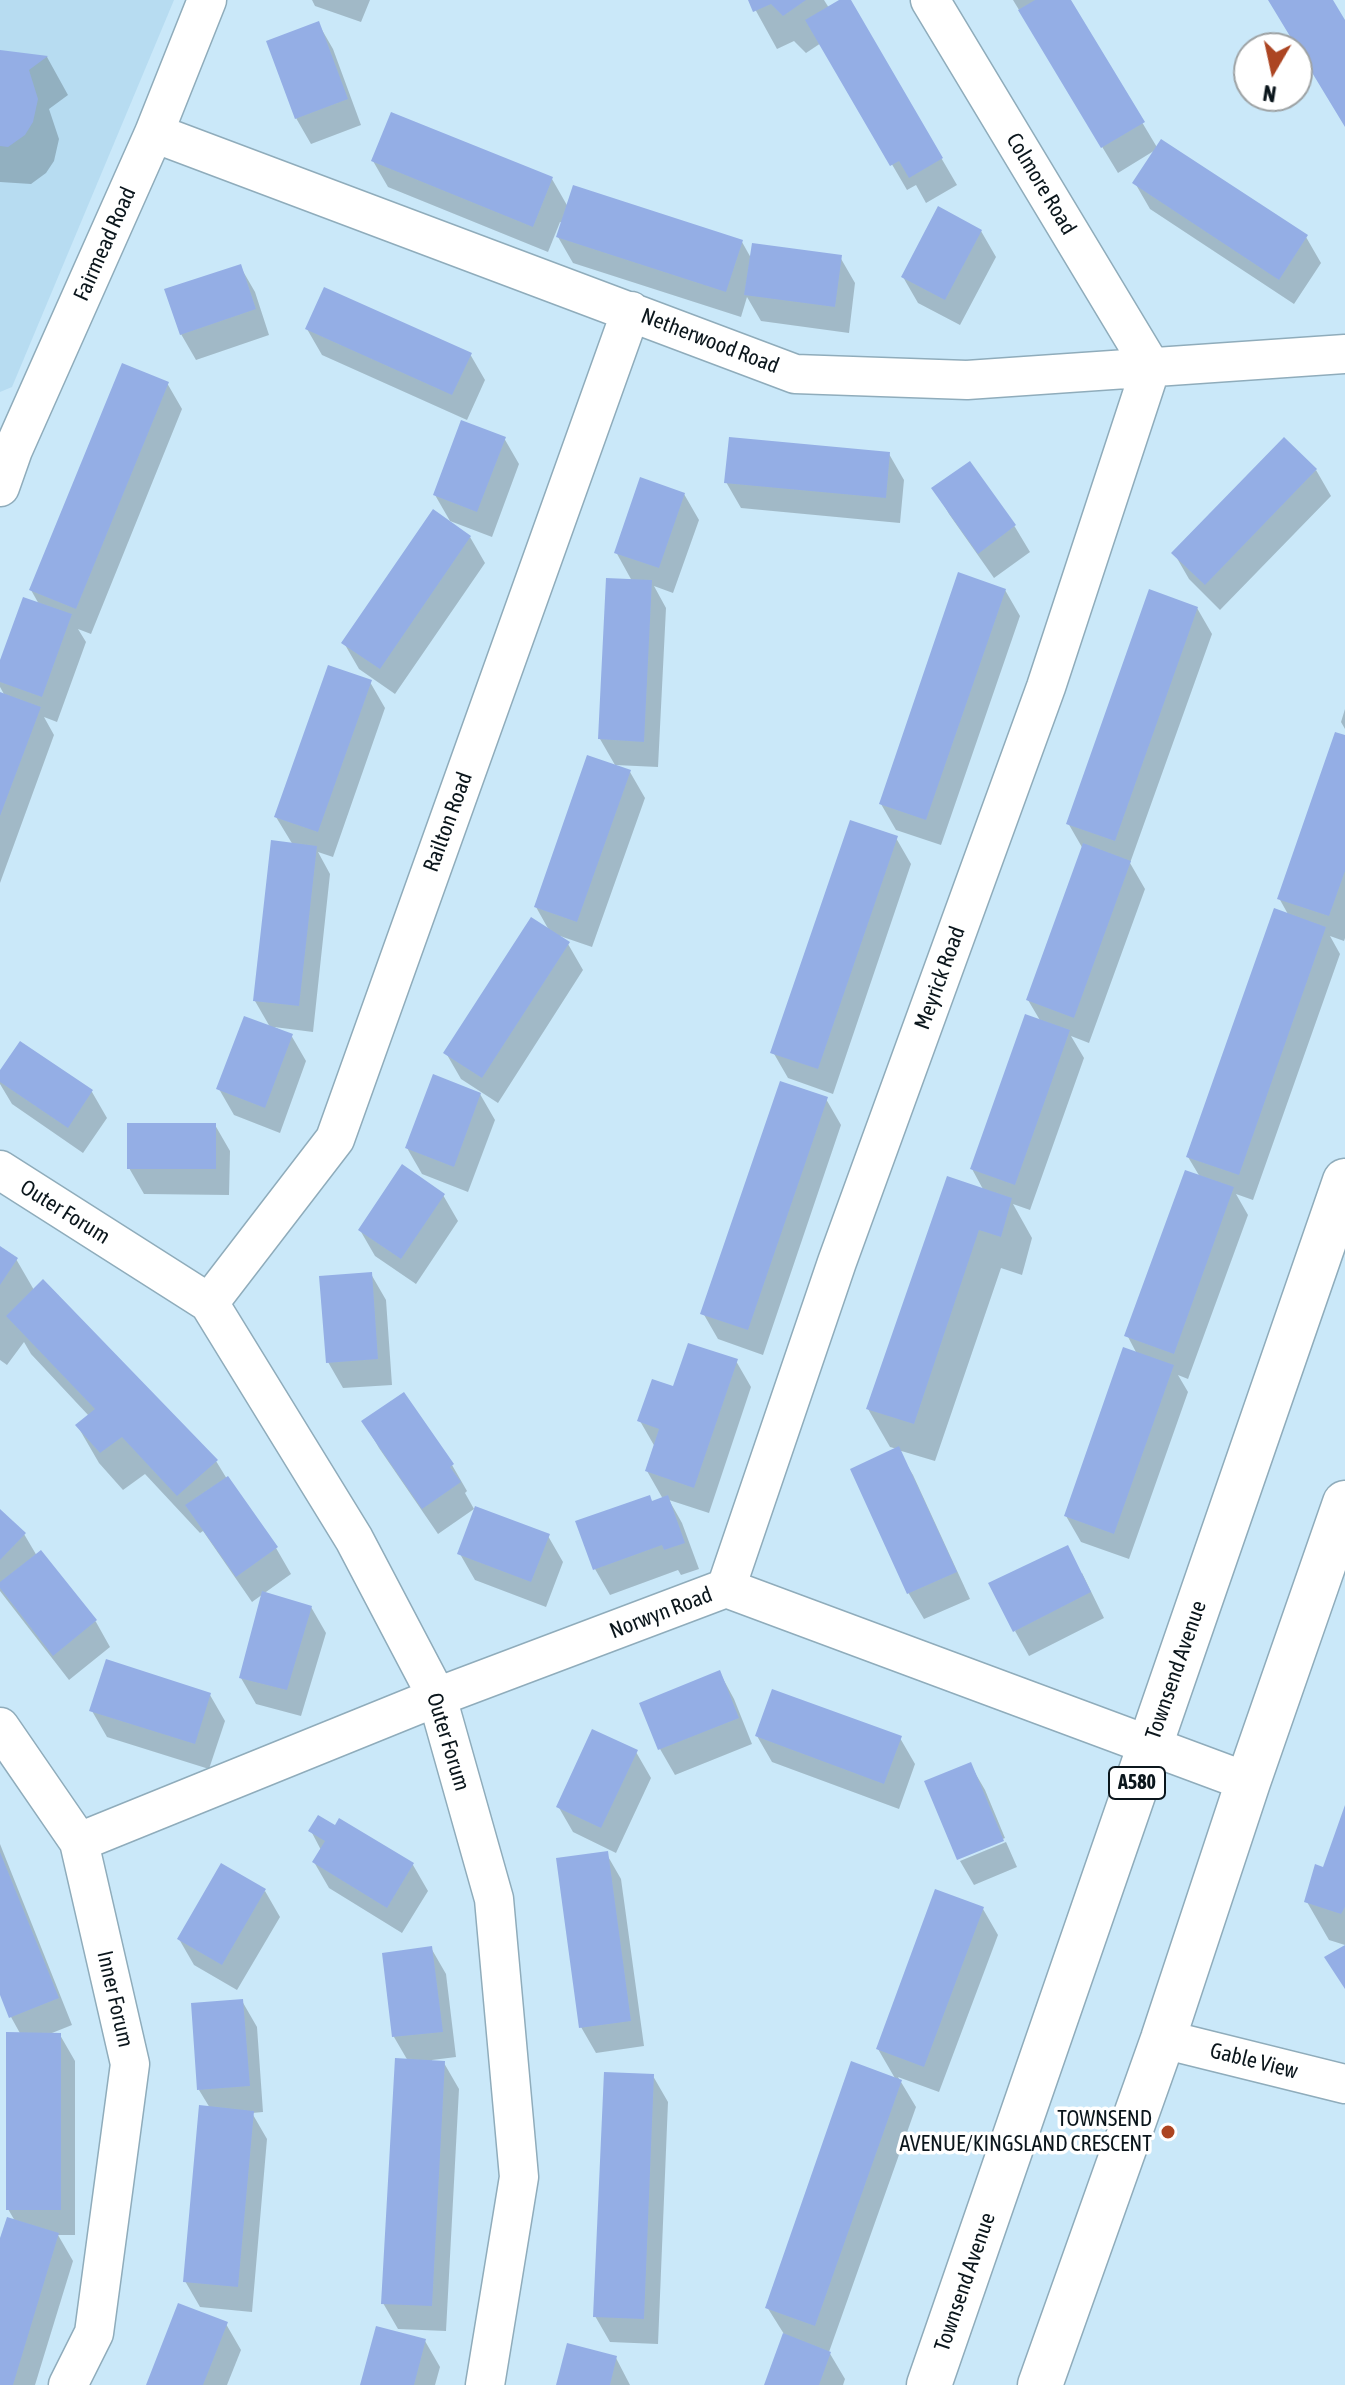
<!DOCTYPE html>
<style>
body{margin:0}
#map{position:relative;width:1345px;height:2385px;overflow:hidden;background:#cae8f9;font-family:"Asap Condensed",sans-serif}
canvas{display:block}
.north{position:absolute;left:1233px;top:32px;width:80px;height:80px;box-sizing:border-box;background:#fff;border:2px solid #9da2a4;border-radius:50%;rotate:189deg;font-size:22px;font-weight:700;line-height:32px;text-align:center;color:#0b161c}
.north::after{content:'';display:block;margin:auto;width:28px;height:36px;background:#ac4522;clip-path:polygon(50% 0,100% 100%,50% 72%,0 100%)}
</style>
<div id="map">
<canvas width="1345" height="2385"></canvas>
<div class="north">N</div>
</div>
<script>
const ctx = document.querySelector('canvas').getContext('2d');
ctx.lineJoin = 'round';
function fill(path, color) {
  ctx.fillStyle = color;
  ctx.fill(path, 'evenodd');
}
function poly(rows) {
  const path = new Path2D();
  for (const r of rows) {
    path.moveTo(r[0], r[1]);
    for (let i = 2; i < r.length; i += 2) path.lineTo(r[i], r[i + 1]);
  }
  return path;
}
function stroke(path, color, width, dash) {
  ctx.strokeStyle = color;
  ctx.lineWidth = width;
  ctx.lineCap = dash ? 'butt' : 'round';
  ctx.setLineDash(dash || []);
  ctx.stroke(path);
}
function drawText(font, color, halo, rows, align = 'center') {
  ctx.font = font + ' "Asap Condensed",sans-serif';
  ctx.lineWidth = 7;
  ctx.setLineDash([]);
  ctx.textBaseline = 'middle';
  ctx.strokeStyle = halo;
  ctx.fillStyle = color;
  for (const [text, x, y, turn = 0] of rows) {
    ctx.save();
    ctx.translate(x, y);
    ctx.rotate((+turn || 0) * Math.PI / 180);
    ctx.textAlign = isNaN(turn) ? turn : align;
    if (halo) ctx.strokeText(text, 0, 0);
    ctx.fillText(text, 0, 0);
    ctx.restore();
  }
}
const built = poly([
 [0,0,174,0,12,387,0,392]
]);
const shadow = poly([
 [312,0,370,0,361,22,315,6],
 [750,0,824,0,829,8,843,0,849,0,957,185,926,203,916,185,907,190,821,43,806,53,794,41,777,49],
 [1013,0,1069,0,1158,149,1306,237,1321,263,1294,304,1150,209,1135,183,1157,149,1118,173],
 [318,23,333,49,361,125,311,144,296,118],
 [0,52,47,57,68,95,49,109,59,139,54,161,46,173,31,184,0,182],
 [373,161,552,179,568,207,742,242,751,258,840,257,855,283,849,333,761,321,747,297,741,317,573,263,558,237,563,223,560,222,548,252,388,187],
 [981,231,996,257,960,325,918,303,903,277],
 [240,266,255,292,269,335,196,360,181,334],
 [307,329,470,354,485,380,467,420,322,355],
 [167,383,182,409,91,634,78,629,86,642,57,722,44,717,54,735,0,883,0,694,5,696,0,687,0,666,40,606,31,590],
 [504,438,519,464,492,537,450,521,435,495],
 [889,454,904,480,900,523,741,508,726,482],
 [969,463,1015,527,1030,552,994,578,949,514,934,488],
 [1316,470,1331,496,1220,610,1189,579,1174,553],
 [684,494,699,520,673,593,654,586,666,608,658,767,615,765,600,739,632,581,616,552],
 [470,537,485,563,395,694,359,669,344,643],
 [1005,590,1020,616,941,845,896,830,881,804],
 [1197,608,1212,634,1130,863,1145,889,1089,1043,1071,1036,1084,1058,1030,1210,1013,1204,1032,1238,1022,1275,1001,1268,935,1461,898,1450,913,1475,970,1599,924,1619,909,1594,852,1470,897,1449,890,1447,868,1409,984,1191,972,1169,1041,1022,1028,1000,1083,849,1068,823],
 [370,682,385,708,333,857,318,852,330,874,313,1032,274,1027,291,1035,306,1061,280,1133,234,1115,219,1089,270,1027,255,1001,293,845,276,817],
 [1345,709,1345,729,1341,722],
 [1345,737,1345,938,1344,941,1330,936,1340,954,1253,1200,1236,1194,1248,1215,1188,1379,1178,1375,1188,1392,1129,1559,1081,1542,1066,1516,1137,1354,1127,1335,1200,1177,1188,1157,1289,916,1279,898],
 [630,772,645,798,592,947,560,936,568,944,583,970,498,1103,461,1079,446,1053,550,932,536,907],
 [896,838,911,864,833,1094,788,1078,773,1052],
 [0,1074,92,1092,107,1118,83,1153,12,1104,0,1084],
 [480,1094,495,1120,468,1192,422,1174,407,1148],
 [826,1099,841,1125,763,1355,718,1339,703,1313],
 [215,1125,230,1151,229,1195,144,1194,129,1168],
 [443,1195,458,1221,416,1284,375,1256,360,1230],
 [0,1248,16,1259,34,1290,216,1461,227,1479,276,1548,291,1574,252,1602,203,1531,200,1533,145,1474,123,1490,99,1463,77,1425,89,1416,31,1354,24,1342,7,1365,0,1360],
 [371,1274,386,1300,392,1385,343,1388,328,1362],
 [736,1361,751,1387,709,1513,669,1500,682,1523,699,1569,681,1575,678,1570,610,1595,595,1569,652,1503,663,1499,647,1471,655,1447,640,1421,675,1388],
 [364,1422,452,1465,467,1491,465,1493,474,1509,438,1534,379,1448],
 [0,1512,24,1534,37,1556,41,1552,96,1622,110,1647,69,1680,0,1591],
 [548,1536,563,1562,546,1607,475,1580,460,1554],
 [1082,1573,1104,1618,1029,1656,1015,1631],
 [311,1607,326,1633,301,1716,256,1704,241,1678],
 [720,1673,734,1699,752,1744,675,1775,660,1749],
 [210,1695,225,1721,209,1769,107,1737,92,1711],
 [757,1736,900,1738,915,1764,899,1809,772,1762],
 [636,1752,651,1778,616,1853,573,1832,558,1806],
 [970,1764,985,1790,1005,1838,959,1857],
 [1345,1810,1345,1945,1329,1940,1307,1902,1324,1870],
 [311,1831,413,1865,428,1891,402,1933,329,1888,314,1862,321,1850],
 [1006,1842,1017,1867,974,1885,960,1861],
 [0,1844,72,2025,47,2035,60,2035,75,2061,75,2235,58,2235,73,2261,35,2385,0,2385,0,2245,15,2221,8,2209,21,2035,11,2017,0,1990],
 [606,1853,621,1879,644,2046,596,2053,581,2027],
 [265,1891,280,1917,237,1990,194,1965,179,1939],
 [983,1909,998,1935,939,2092,898,2077,916,2107,829,2352,845,2379,843,2385,766,2385,784,2334,767,2307,896,2080,878,2049],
 [431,1948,446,1974,456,2057,432,2060,432,2062,444,2063,459,2089,446,2331,398,2329,383,2303,408,2061,394,2037,384,1955],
 [242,2001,257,2027,263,2112,252,2113,267,2139,252,2312,200,2307,185,2281,210,2108,199,2090],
 [653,2076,668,2102,658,2344,610,2342,595,2316],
 [226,2324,241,2350,227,2385,148,2385],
 [425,2341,440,2367,435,2385,362,2385],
 [616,2358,630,2385,558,2385]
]);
const building = poly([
 [748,0,806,0,783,16,771,4,753,12],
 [839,0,851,0,943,158,909,178,899,161,890,166,805,20],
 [1035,0,1071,0,1145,122,1101,148,1018,10],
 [1268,0,1333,0,1345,20,1345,127],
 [319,21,348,99,295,119,266,41],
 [0,50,48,56,29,70,38,99,33,122,25,135,8,147,0,146],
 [391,112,553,177,533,227,371,161],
 [1161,139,1308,235,1279,280,1132,183],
 [573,185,743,240,726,292,556,237],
 [938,206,982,230,945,300,901,277],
 [752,243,842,255,835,307,744,295],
 [241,264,256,309,180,335,164,289],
 [324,287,472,353,452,395,305,329],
 [122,363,169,382,76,609,29,590],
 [461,420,506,437,477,512,433,495],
 [729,437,890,452,886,498,724,483],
 [1284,437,1317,469,1205,585,1171,553],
 [970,461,1016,525,978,554,931,488],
 [640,477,685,493,659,568,614,553],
 [433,509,471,536,380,669,341,643],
 [958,572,1006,589,926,820,879,804],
 [606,578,652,580,644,742,598,739],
 [1149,589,1198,607,1115,841,1066,824],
 [23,597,72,614,42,697,0,682,0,660],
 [328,665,372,680,318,832,274,817],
 [0,692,41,707,0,816],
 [1335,732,1345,735,1345,871,1329,916,1277,899],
 [587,755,631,770,577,922,534,907],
 [850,820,898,836,818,1069,770,1053],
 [271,840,317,846,299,1006,253,1001],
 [1083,843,1131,861,1074,1018,1026,1000],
 [1274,908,1326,927,1239,1175,1186,1157],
 [531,917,570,942,482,1078,443,1053],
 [1025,1014,1070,1030,1015,1185,970,1169],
 [244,1016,293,1034,265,1108,216,1089],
 [20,1041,93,1090,68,1128,0,1082,0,1070],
 [433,1074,481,1093,454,1167,405,1148],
 [780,1081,828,1097,748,1330,700,1314],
 [127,1123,216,1123,216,1169,127,1169],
 [402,1164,445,1194,401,1259,358,1230],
 [1185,1170,1234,1187,1174,1354,1124,1336],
 [947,1176,1012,1198,1001,1237,979,1230,914,1424,866,1409],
 [0,1246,18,1258,0,1285],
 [372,1272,378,1359,326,1363,319,1276],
 [43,1279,218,1460,177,1496,122,1437,100,1453,75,1425,95,1409,6,1316],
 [688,1343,738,1359,694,1488,645,1471,659,1429,637,1421,652,1379,673,1386],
 [1123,1347,1174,1365,1114,1534,1064,1516],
 [404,1392,454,1464,450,1467,461,1482,422,1509,361,1421],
 [899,1446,957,1572,907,1594,850,1469],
 [228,1476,278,1547,236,1577,185,1505],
 [650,1495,652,1501,668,1495,685,1543,664,1550,662,1545,593,1570,575,1521],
 [475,1506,550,1534,531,1582,457,1554],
 [0,1509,26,1533,0,1560],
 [1068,1545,1091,1592,1013,1632,988,1583],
 [41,1550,97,1620,53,1656,0,1588,0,1582],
 [262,1591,312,1606,287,1690,239,1678],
 [106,1659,211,1693,195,1744,89,1711],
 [720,1670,739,1718,658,1750,639,1703],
 [772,1689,902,1736,884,1784,755,1736],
 [592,1729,638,1750,601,1828,556,1807],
 [971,1762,1004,1841,957,1860,924,1781],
 [1345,1805,1345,1907,1341,1914,1304,1902,1315,1864,1323,1867],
 [318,1815,335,1825,339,1818,414,1863,387,1908,312,1862,325,1841,308,1831],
 [608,1851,631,2021,579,2028,556,1858],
 [0,1852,59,1998,9,2018,0,1995],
 [221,1863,266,1889,222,1965,177,1939],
 [935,1889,984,1907,924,2067,876,2049],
 [1345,1945,1345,1989,1324,1957],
 [432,1946,443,2032,392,2037,382,1953],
 [243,1999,250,2086,197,2090,191,2003],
 [6,2032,61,2033,61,2210,6,2210],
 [395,2058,445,2061,432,2306,381,2304],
 [851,2061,902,2080,815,2326,765,2308],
 [604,2072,654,2074,644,2319,593,2317],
 [199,2105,254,2111,238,2287,183,2282],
 [7,2217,59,2233,13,2385,0,2385,0,2238],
 [178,2303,228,2322,203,2385,146,2385],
 [376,2326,426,2339,414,2385,360,2385],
 [783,2333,831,2352,819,2385,764,2385],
 [567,2343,617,2356,610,2385,556,2385]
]);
const street = poly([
 [154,133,795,374,967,380,1345,354],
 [0,487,13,450,154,133,207,0],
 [0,1170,209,1303,354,1539,437,1697,494,1899,519,2177,485,2385],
 [209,1303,335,1139,631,311],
 [726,1588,837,1262,1046,687,1151,367,930,0],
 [0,1727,79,1842,130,2064,94,2333,68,2385],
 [79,1842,437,1697,726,1588,1248,1782],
 [1163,2039,1345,2084]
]);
const primary = poly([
 [929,2385,1345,1181],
 [1040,2385,1163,2039,1248,1782,1345,1503]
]);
const markers = [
 [1168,2132,8,"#ac4522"]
];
const shields = [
 [1137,1783,56]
];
const shieldNames = [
 ["A580",1137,1783]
];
const streetNames = [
 ["Colmore Road",1041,184,59],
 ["Fairmead Road",105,244,-66],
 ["Netherwood Road",710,341,21],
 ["Railton Road",448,822,-70],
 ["Meyrick Road",940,978,-70],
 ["Outer Forum",65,1212,32],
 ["Norwyn Road",661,1613,-21],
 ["Townsend Avenue",1176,1670,-71],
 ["Outer Forum",448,1742,73],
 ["Inner Forum",115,1999,77],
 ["Gable View",1254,2061,14],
 ["Townsend Avenue",965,2282,-71]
];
const poiNames = [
 ["TOWNSEND",1152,2119],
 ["AVENUE/KINGSLAND CRESCENT",1152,2144]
];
fill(built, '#b7dcf1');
fill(shadow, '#0003');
fill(building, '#94aee5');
stroke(street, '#8facbb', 41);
stroke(primary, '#8facbb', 47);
stroke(street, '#fff', 38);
stroke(primary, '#fff', 44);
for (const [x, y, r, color] of markers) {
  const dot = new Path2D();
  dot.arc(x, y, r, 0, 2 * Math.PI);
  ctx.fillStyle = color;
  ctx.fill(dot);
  stroke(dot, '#fff', 3);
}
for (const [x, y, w] of shields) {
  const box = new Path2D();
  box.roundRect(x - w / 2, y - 16, w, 32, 6);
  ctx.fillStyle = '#fff';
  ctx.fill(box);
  stroke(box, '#0b161c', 2);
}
drawText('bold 20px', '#0b161c', null, shieldNames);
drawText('22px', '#0b161c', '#fff', streetNames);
drawText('22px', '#0b161c', '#fff', poiNames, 'right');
</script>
